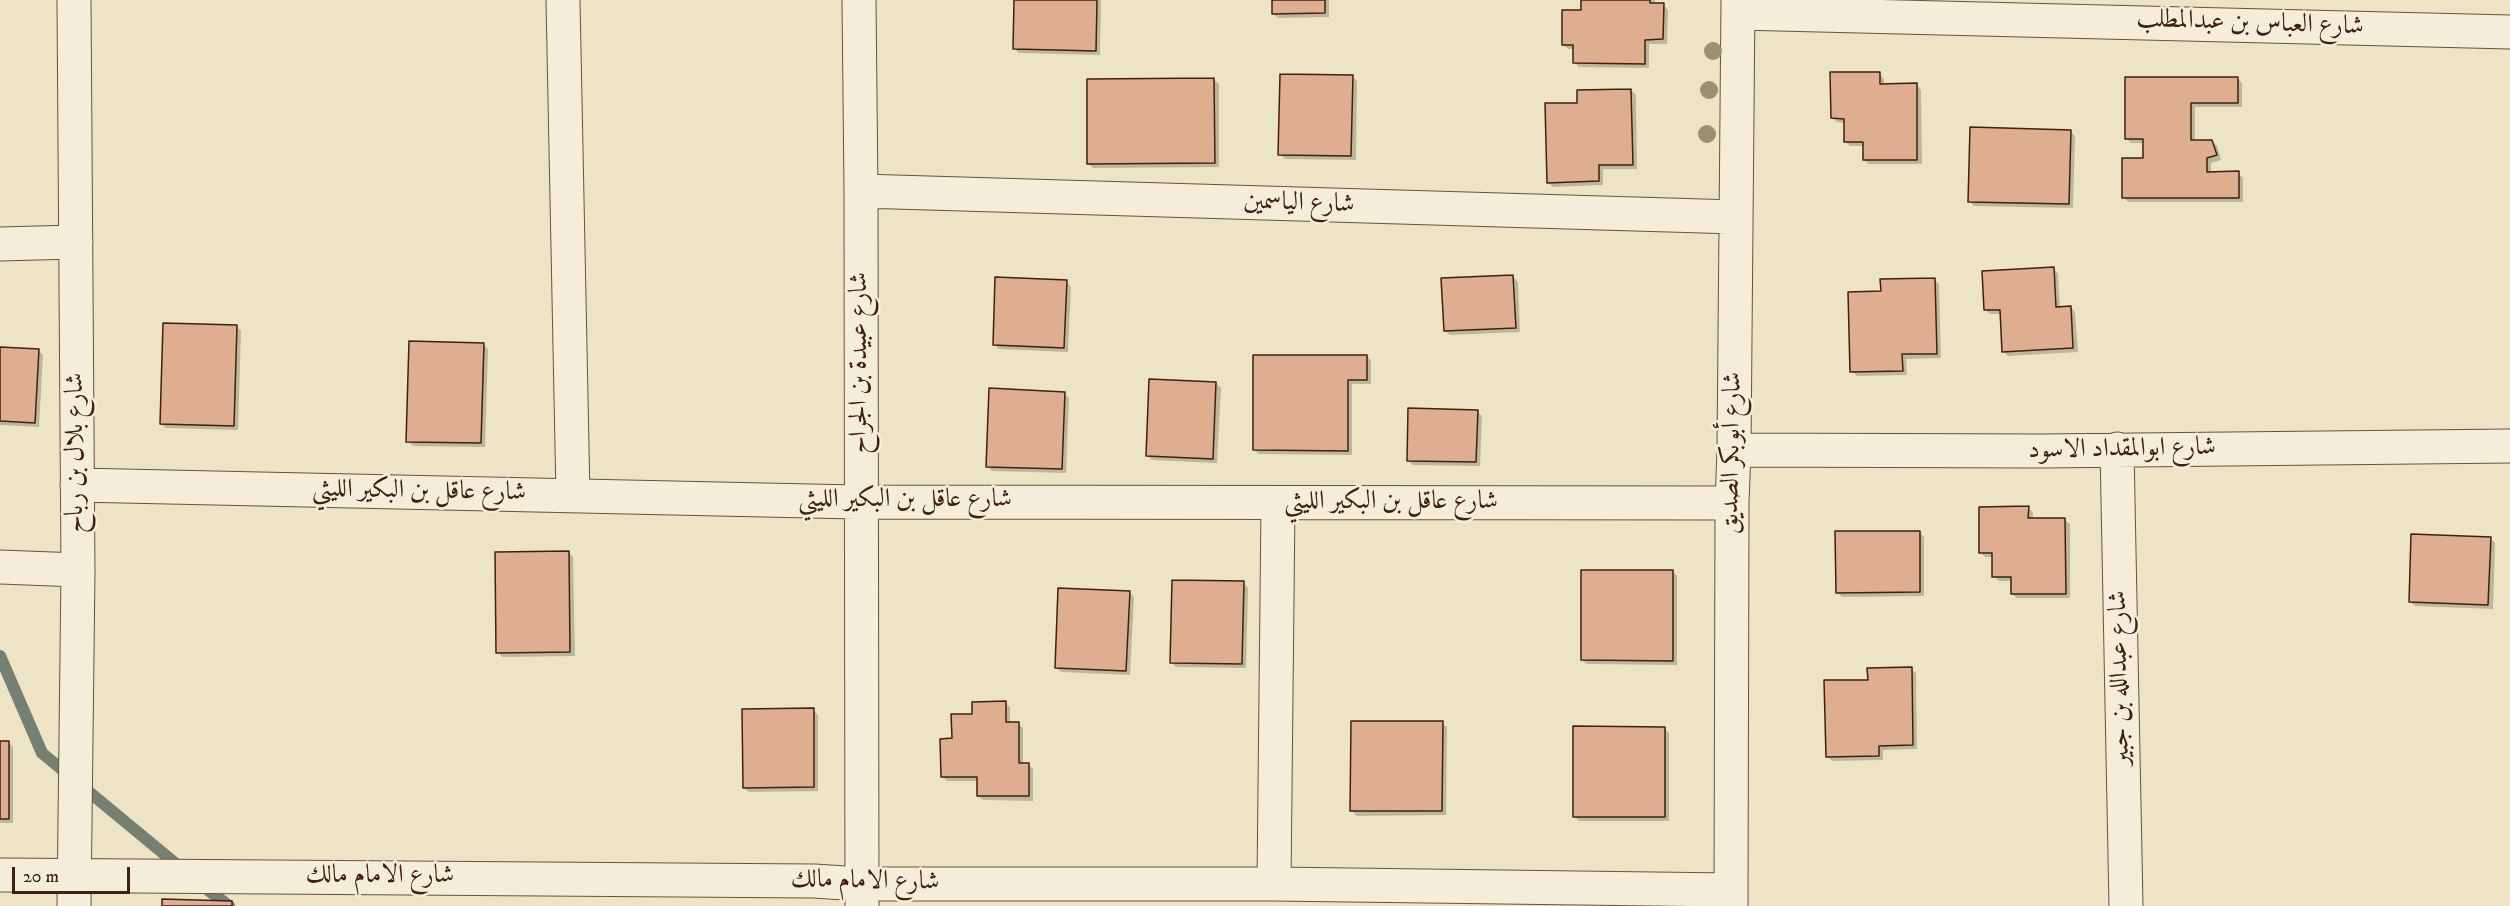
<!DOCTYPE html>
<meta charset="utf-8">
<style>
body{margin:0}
#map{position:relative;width:2510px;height:906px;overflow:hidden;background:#ece4c4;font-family:"IM FELL DW Pica",serif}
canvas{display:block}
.scale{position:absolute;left:12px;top:867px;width:118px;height:27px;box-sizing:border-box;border:3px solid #3f2012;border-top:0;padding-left:8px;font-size:18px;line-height:21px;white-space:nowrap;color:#3f2012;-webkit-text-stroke:4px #f3edd9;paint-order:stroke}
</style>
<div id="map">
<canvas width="2510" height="906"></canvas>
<div class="scale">20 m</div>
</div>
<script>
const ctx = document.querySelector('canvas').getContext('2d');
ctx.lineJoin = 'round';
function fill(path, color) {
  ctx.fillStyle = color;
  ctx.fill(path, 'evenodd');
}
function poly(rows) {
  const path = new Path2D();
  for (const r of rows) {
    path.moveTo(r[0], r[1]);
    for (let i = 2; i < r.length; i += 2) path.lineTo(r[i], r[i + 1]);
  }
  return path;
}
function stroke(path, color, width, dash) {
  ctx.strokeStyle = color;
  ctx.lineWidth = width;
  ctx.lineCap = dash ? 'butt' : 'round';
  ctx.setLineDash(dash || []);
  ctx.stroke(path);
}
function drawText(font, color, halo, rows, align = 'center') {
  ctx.font = font + ' "IM FELL DW Pica",Amiri,serif';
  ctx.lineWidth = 5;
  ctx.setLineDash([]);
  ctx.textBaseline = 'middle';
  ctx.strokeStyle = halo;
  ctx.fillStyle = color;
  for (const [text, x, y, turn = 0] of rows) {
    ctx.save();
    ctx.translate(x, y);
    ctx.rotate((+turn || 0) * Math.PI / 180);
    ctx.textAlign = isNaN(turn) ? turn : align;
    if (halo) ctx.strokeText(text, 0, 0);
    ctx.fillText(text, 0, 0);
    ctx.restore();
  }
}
const shadow = poly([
 [1015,0,1101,0,1100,55,1019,53,1014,48],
 [1273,0,1329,0,1329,17,1278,18,1273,13],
 [1582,0,1655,0,1655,5,1663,5,1668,10,1667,44,1649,44,1649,68,1579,67,1574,62,1574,49,1568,49,1563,45,1582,11],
 [1879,74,1884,79,1884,85,1917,85,1921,90,1922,164,1869,164,1864,160,1864,146,1850,146,1846,142,1845,123,1837,122,1832,118],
 [1352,76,1357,81,1356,160,1285,159,1280,154],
 [2237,78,2242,83,2242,107,2195,107,2195,141,2212,141,2217,146,2221,160,2211,163,2211,173,2238,173,2243,178,2243,202,2128,202,2124,198,2145,159,2145,143,2131,143,2126,138,2126,79],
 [1214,80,1219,84,1219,167,1093,168,1089,164],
 [1631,90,1636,95,1637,169,1603,169,1603,185,1553,187,1548,182,1578,104],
 [2070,131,2075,136,2073,208,1974,206,1969,201],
 [2054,269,2058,274,2060,308,2071,307,2075,312,2078,352,2008,356,2004,352,2002,314,1990,314,1985,309],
 [1513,277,1518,282,1520,332,1450,335,1445,331],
 [1934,279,1939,284,1941,358,1906,359,1907,375,1857,376,1852,371,1882,293],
 [1067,282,1071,287,1068,352,999,349,994,344],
 [236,326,241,331,238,430,166,428,161,424],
 [483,344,488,349,485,447,413,446,408,441],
 [0,349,38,350,43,355,39,427,0,425],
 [1367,356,1371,361,1371,384,1352,384,1352,455,1259,454,1254,450],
 [1216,383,1221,388,1217,463,1152,460,1147,455],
 [1064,393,1069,398,1066,473,992,471,987,466],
 [1477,411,1482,416,1480,466,1413,465,1408,460],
 [2028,508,2033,512,2033,519,2065,520,2070,524,2070,598,2017,598,2012,594,2012,581,1999,581,1994,576,1994,557,1985,557,1980,552],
 [1919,532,1924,537,1924,596,1842,597,1837,592],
 [2490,538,2495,543,2493,609,2415,606,2410,602],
 [568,552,573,557,575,656,502,657,498,652],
 [1673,572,1677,576,1677,665,1587,664,1582,660],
 [1243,583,1248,588,1246,668,1176,667,1171,662],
 [1129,592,1134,597,1130,675,1061,672,1057,668],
 [1911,669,1916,673,1917,749,1883,750,1883,760,1832,761,1827,756,1869,681],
 [1005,703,1010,707,1010,724,1018,723,1023,728,1023,764,1028,764,1033,769,1033,801,983,800,978,796,978,781,947,781,942,776,953,739,974,716],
 [813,710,818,715,818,791,749,792,744,788],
 [1442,723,1447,727,1446,815,1357,816,1352,811],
 [1664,728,1669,733,1669,821,1579,821,1574,816],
 [0,742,8,742,13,747,13,823,0,823]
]);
const stream = poly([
 [0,656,42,753,181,868],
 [199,883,229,906]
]);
const building = poly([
 [1014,0,1097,0,1096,51,1013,49,1014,0],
 [1272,0,1325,0,1325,13,1272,14,1272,0],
 [1581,0,1650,0,1650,3,1664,3,1663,39,1645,40,1645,64,1573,63,1573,45,1562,45,1562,10,1581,10,1581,0],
 [1830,72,1880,72,1880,84,1917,83,1917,160,1863,160,1863,142,1844,142,1844,119,1831,118,1830,72],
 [1280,74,1353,75,1351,156,1278,155,1280,74],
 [2125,77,2238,77,2238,103,2191,103,2191,140,2212,140,2217,155,2207,158,2207,172,2239,171,2239,198,2122,198,2122,158,2143,158,2143,139,2125,139,2125,77],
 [1214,78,1215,163,1087,164,1087,79,1214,78],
 [1631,89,1633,165,1599,165,1599,181,1547,183,1545,103,1577,103,1577,90,1631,89],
 [1970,127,2071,130,2069,204,1968,202,1970,127],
 [2054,267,2056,307,2071,306,2073,348,2002,352,2000,310,1984,310,1982,271,2054,267],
 [1513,275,1516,328,1444,331,1441,278,1513,275],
 [995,277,1067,280,1064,348,993,345,995,277],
 [1935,278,1937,354,1902,354,1903,371,1850,372,1848,292,1881,291,1880,279,1935,278],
 [163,323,237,325,234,426,160,424,163,323],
 [409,341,484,343,481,443,406,442,409,341],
 [0,347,39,349,35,423,0,421,0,347],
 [1253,355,1367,355,1367,380,1348,380,1348,451,1253,450,1253,355],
 [1149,379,1216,382,1213,459,1146,456,1149,379],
 [989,388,1065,392,1062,469,986,467,989,388],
 [1408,408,1478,410,1476,462,1407,461,1408,408],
 [2029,506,2028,518,2065,518,2066,594,2011,594,2011,577,1992,577,1992,553,1979,553,1979,507,2029,506],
 [1835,531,1920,531,1920,592,1836,593,1835,531],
 [2411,534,2491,537,2488,605,2409,602,2411,534],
 [569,551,570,652,496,653,495,552,569,551],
 [1581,570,1673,570,1673,661,1581,660,1581,570],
 [1172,580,1244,581,1242,664,1170,663,1172,580],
 [1058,588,1130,591,1126,671,1055,668,1058,588],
 [1912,667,1913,745,1879,746,1879,756,1826,757,1824,680,1868,680,1867,668,1912,667],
 [1006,701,1006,722,1019,722,1019,763,1029,763,1029,796,977,796,977,777,941,777,940,739,952,738,951,714,972,714,972,702,1006,701],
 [814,708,814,787,743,788,742,709,814,708],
 [1351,721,1443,721,1442,811,1350,811,1351,721],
 [1573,726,1665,727,1665,817,1573,817,1573,726],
 [0,741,9,741,9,819,0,819,0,741],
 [162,899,232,901,232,906,162,906,162,899]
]);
const minor = poly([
 [563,0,573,496],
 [859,0,861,191,862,906],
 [1738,13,2510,32],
 [861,191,1736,217],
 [0,244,76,242],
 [2117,449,2126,906],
 [1734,450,2042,451,2510,446],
 [77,485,856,502,1732,503],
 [0,567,78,570],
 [0,875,814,881,861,884,1274,884,1731,890],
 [1274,884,1278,503],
 [74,906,78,570,74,0],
 [1731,906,1732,503,1734,450,1738,0]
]);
const trees = [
 [1713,51],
 [1709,90],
 [1707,134]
];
const streetNames = [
 ["شارع العباس بن عبدالمطلب",2250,24,2],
 ["شارع الياسمين",1299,204,2],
 ["شارع عبيدة بن الجراح",861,363,-90],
 ["شارع ابوالمقداد الاسود",2122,450,-1],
 ["شارع بلال بن رباح",77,453,-90],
 ["شارع أبوبكر الصديق",1733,453,-89],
 ["شارع عاقل بن البكير الليثي",419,492,1],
 ["شارع عاقل بن البكير الليثي",905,501],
 ["شارع عاقل بن البكير الليثي",1391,503],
 ["شارع عبدالله بن جبير",2121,678,-91],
 ["شارع الامام مالك",380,877],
 ["شارع الامام مالك",865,882,1]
];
fill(shadow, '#0003');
stroke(stream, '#757f72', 12);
fill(building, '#dfad8f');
stroke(building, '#3f2012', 1.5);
stroke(minor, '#6a513e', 35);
stroke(minor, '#f3edd9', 33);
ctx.fillStyle = '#9d8f74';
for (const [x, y] of trees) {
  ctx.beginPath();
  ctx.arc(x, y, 9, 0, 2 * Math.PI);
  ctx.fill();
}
drawText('26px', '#3f2012', '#f3edd9', streetNames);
</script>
